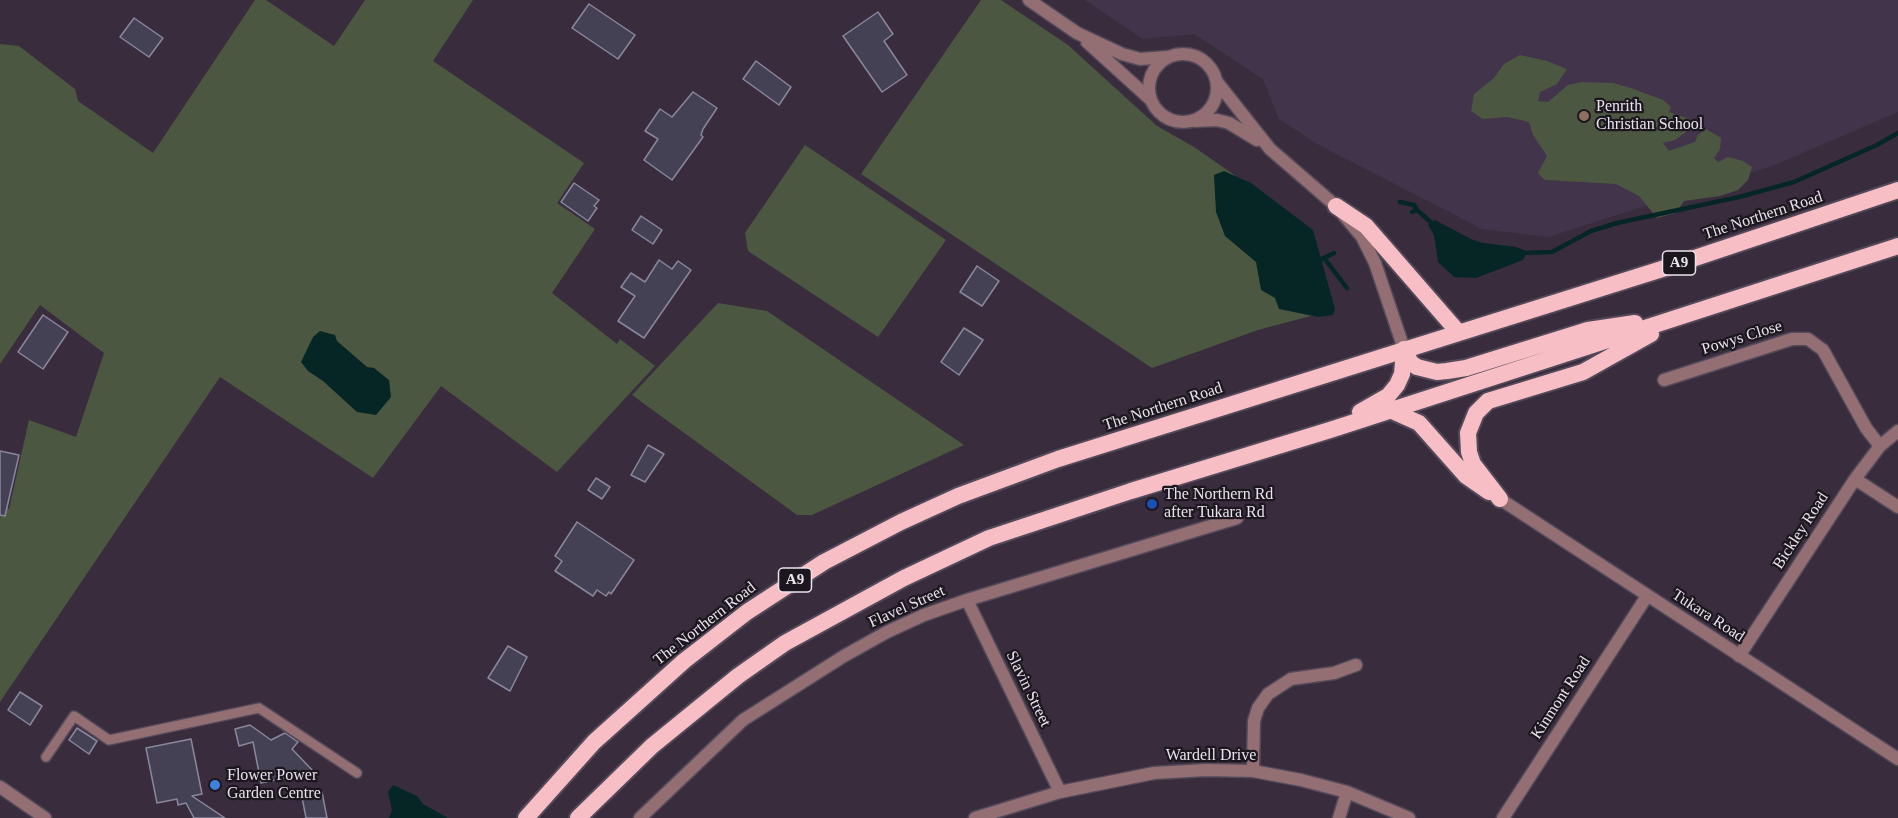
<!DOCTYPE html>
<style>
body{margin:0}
canvas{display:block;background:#382c3d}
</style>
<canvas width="1898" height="818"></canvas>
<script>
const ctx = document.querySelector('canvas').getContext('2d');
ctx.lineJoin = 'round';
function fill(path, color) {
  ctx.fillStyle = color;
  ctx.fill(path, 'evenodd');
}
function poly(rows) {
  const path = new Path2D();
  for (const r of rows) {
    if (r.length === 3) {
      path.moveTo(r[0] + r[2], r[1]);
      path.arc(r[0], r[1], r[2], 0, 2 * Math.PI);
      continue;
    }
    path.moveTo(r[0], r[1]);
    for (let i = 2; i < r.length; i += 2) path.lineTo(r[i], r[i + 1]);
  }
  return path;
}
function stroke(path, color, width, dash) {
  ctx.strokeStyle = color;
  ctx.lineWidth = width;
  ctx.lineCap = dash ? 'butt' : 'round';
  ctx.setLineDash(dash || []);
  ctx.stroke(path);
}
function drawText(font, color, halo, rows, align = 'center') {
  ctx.font = font + ' Georgia,serif';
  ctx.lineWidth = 4.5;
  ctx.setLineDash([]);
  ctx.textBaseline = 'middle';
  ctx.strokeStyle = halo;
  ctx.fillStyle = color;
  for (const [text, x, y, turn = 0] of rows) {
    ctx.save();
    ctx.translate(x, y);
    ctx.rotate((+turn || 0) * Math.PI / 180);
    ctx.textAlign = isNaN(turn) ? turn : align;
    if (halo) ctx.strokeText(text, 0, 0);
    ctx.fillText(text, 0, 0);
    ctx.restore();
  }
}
const built = poly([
 [1085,0,1898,0,1898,112,1772,166,1548,237,1482,229,1319,145,1279,119,1263,79,1194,34,1143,39]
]);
const green = poly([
 [255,0,266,0,334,46,365,0,473,0,433,61,584,163,557,203,595,229,552,293,617,344,620,339,655,366,557,472,441,386,373,478,220,377,0,702,0,504,9,509,29,420,76,437,104,353,40,305,0,364,0,44,19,46,75,89,78,101,153,153],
 [981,0,1001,0,1068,45,1157,126,1194,147,1309,227,1333,310,1258,330,1152,368,861,174],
 [1520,55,1547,61,1567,69,1557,84,1540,92,1538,101,1548,102,1568,85,1582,82,1613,83,1631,88,1663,100,1671,107,1669,112,1692,120,1689,130,1675,140,1663,143,1669,151,1695,142,1698,135,1706,129,1721,138,1720,149,1714,158,1718,162,1728,157,1743,161,1752,167,1748,180,1738,190,1720,196,1684,201,1676,213,1657,218,1639,196,1616,184,1545,180,1538,173,1547,156,1533,135,1529,122,1507,117,1483,119,1471,111,1474,94,1494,78,1504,64],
 [805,145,946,240,878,337,748,251,745,233],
 [718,303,767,311,964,445,812,515,797,515,632,395]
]);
const water = poly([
 [1224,171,1251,183,1313,230,1335,309,1333,315,1318,317,1279,309,1275,298,1261,290,1256,262,1225,236,1216,212,1214,175],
 [1435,220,1471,239,1483,243,1516,247,1524,250,1526,255,1523,260,1476,278,1454,277,1438,262,1434,235,1428,225],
 [320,331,335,335,337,341,367,367,374,368,389,380,391,397,376,415,357,412,323,381,308,371,301,362,313,337],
 [393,785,417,796,423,804,448,818,389,818,392,810,388,792]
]);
const stream = poly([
 [1400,202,1414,205,1417,210],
 [1412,212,1417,210,1435,226],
 [1521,253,1552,252,1591,231,1617,223,1739,197,1794,182,1877,145,1898,133],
 [1324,258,1347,288],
 [1320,260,1334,253]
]);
const building = poly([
 [589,4,635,35,618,59,572,28,589,4],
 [878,12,893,34,884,41,907,75,882,92,843,36,878,12],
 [134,18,163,38,149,57,120,37,134,18],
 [756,61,791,87,779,105,743,79,756,61],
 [693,92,717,108,703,129,701,135,703,137,672,180,644,160,658,139,645,131,660,109,672,117,693,92],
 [574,183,599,200,594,206,597,208,588,221,561,202,574,183],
 [641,216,662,230,653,244,632,230,641,216],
 [659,260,672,269,678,261,691,270,644,338,618,321,635,296,621,287,631,273,645,282,659,260],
 [977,266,999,281,982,306,960,292,977,266],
 [43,315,68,332,43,369,18,352,43,315],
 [964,328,983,340,959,375,941,362,964,328],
 [648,445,664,454,645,482,631,475,648,445],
 [0,451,19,455,5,516,0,515,0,451],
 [596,478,610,487,602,499,588,490,596,478],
 [577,522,634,560,611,594,609,592,606,596,597,590,593,596,555,571,562,561,555,556,577,522],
 [508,646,527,657,510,691,488,678,508,646],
 [20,692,42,706,30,725,8,710,20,692],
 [250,725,271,740,285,733,298,742,292,749,314,772,261,783,253,742,239,746,235,729,250,725],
 [77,728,97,741,89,754,69,740,77,728],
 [191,739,202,794,192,796,225,818,194,818,186,803,178,805,177,799,157,803,146,748,191,739],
 [322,792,327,818,306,818,302,797,322,792]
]);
const service = poly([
 [46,757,74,716,109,740,259,708,357,773]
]);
const minor = poly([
 [1029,0,1077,33,1122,54,1140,59,1167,57],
 [1087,42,1151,100],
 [1183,88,34],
 [1217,82,1270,149,1336,206,1362,237,1375,263,1404,349],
 [1195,121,1217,120,1229,123,1257,140],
 [1664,380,1792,339,1808,339,1823,350,1866,428,1880,446],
 [1855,479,1898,507],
 [967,600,1060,792],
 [1739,656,1855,479,1880,446,1898,431],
 [1253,771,1254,721,1258,708,1268,694,1291,679,1334,673,1356,665],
 [0,787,45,818],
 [640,818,743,720,844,656,887,632,924,615,967,600,1237,518],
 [975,818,1060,792,1154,773,1206,770,1253,771,1301,780,1347,792,1409,818],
 [1339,818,1347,792],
 [1503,818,1647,596]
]);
const tertiary = poly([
 [1500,499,1898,759]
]);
const trunk = poly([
 [1336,206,1366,226,1459,333],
 [1404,349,1411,363,1417,367,1437,372,1447,371,1466,368,1588,330,1635,323],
 [1390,410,1419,423,1466,476,1489,492],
 [1360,412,1388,396,1397,385,1402,374,1404,350],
 [1500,499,1473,464,1469,452,1468,433,1476,413,1488,401,1583,372,1651,334],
 [526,818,594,742,684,661,747,612,824,562,901,522,958,496,1058,459,1662,269,1898,190],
 [578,818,652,746,738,676,785,643,904,578,989,538,1131,491,1330,430,1898,246]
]);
const markers = [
 [1584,116,6,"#8d6e63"],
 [1152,504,6,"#1a4fb4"],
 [215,785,6,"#3f7fe0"]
];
const shields = [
 [1679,263,33],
 [795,580,33]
];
const shieldNames = [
 ["A9",1679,263],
 ["A9",795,580]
];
const poiNames = [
 ["Penrith",1596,107],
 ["Christian School",1596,125],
 ["The Northern Rd",1164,495],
 ["after Tukara Rd",1164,513],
 ["Flower Power",227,776],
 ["Garden Centre",227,794]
];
const streetNames = [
 ["The Northern Road",1763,216,-18],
 ["Powys Close",1742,338,-17],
 ["The Northern Road",1163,407,-18],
 ["Bickley Road",1801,531,-57],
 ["Flavel Street",907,607,-24],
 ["Tukara Road",1708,616,33],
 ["The Northern Road",705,624,-38],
 ["Slavin Street",1028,689,64],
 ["Kinmont Road",1561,698,-57],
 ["Wardell Drive",1211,756]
];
fill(built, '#42344a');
fill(green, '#4c5741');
fill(water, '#062626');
stroke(stream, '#062626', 4.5);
fill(building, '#444155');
stroke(building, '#8a879d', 1.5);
stroke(service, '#544959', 12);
stroke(minor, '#544959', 15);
stroke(tertiary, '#544959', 15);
stroke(trunk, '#544959', 20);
stroke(service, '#936e73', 9);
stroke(minor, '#936e73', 12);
stroke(tertiary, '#936e73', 12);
stroke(trunk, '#f7bec6', 16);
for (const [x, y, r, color] of markers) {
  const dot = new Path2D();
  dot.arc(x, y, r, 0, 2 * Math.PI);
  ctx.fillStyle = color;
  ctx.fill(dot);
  stroke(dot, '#1c171f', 2);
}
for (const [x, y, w] of shields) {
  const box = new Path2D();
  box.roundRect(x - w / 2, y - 12, w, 24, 4.5);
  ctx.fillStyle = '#1c171f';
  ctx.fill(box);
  stroke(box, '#eae3ee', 1.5);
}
drawText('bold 15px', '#eae3ee', null, shieldNames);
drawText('16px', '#eae3ee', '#1c171f', poiNames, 'left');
drawText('16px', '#eae3ee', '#1c171f', streetNames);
</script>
